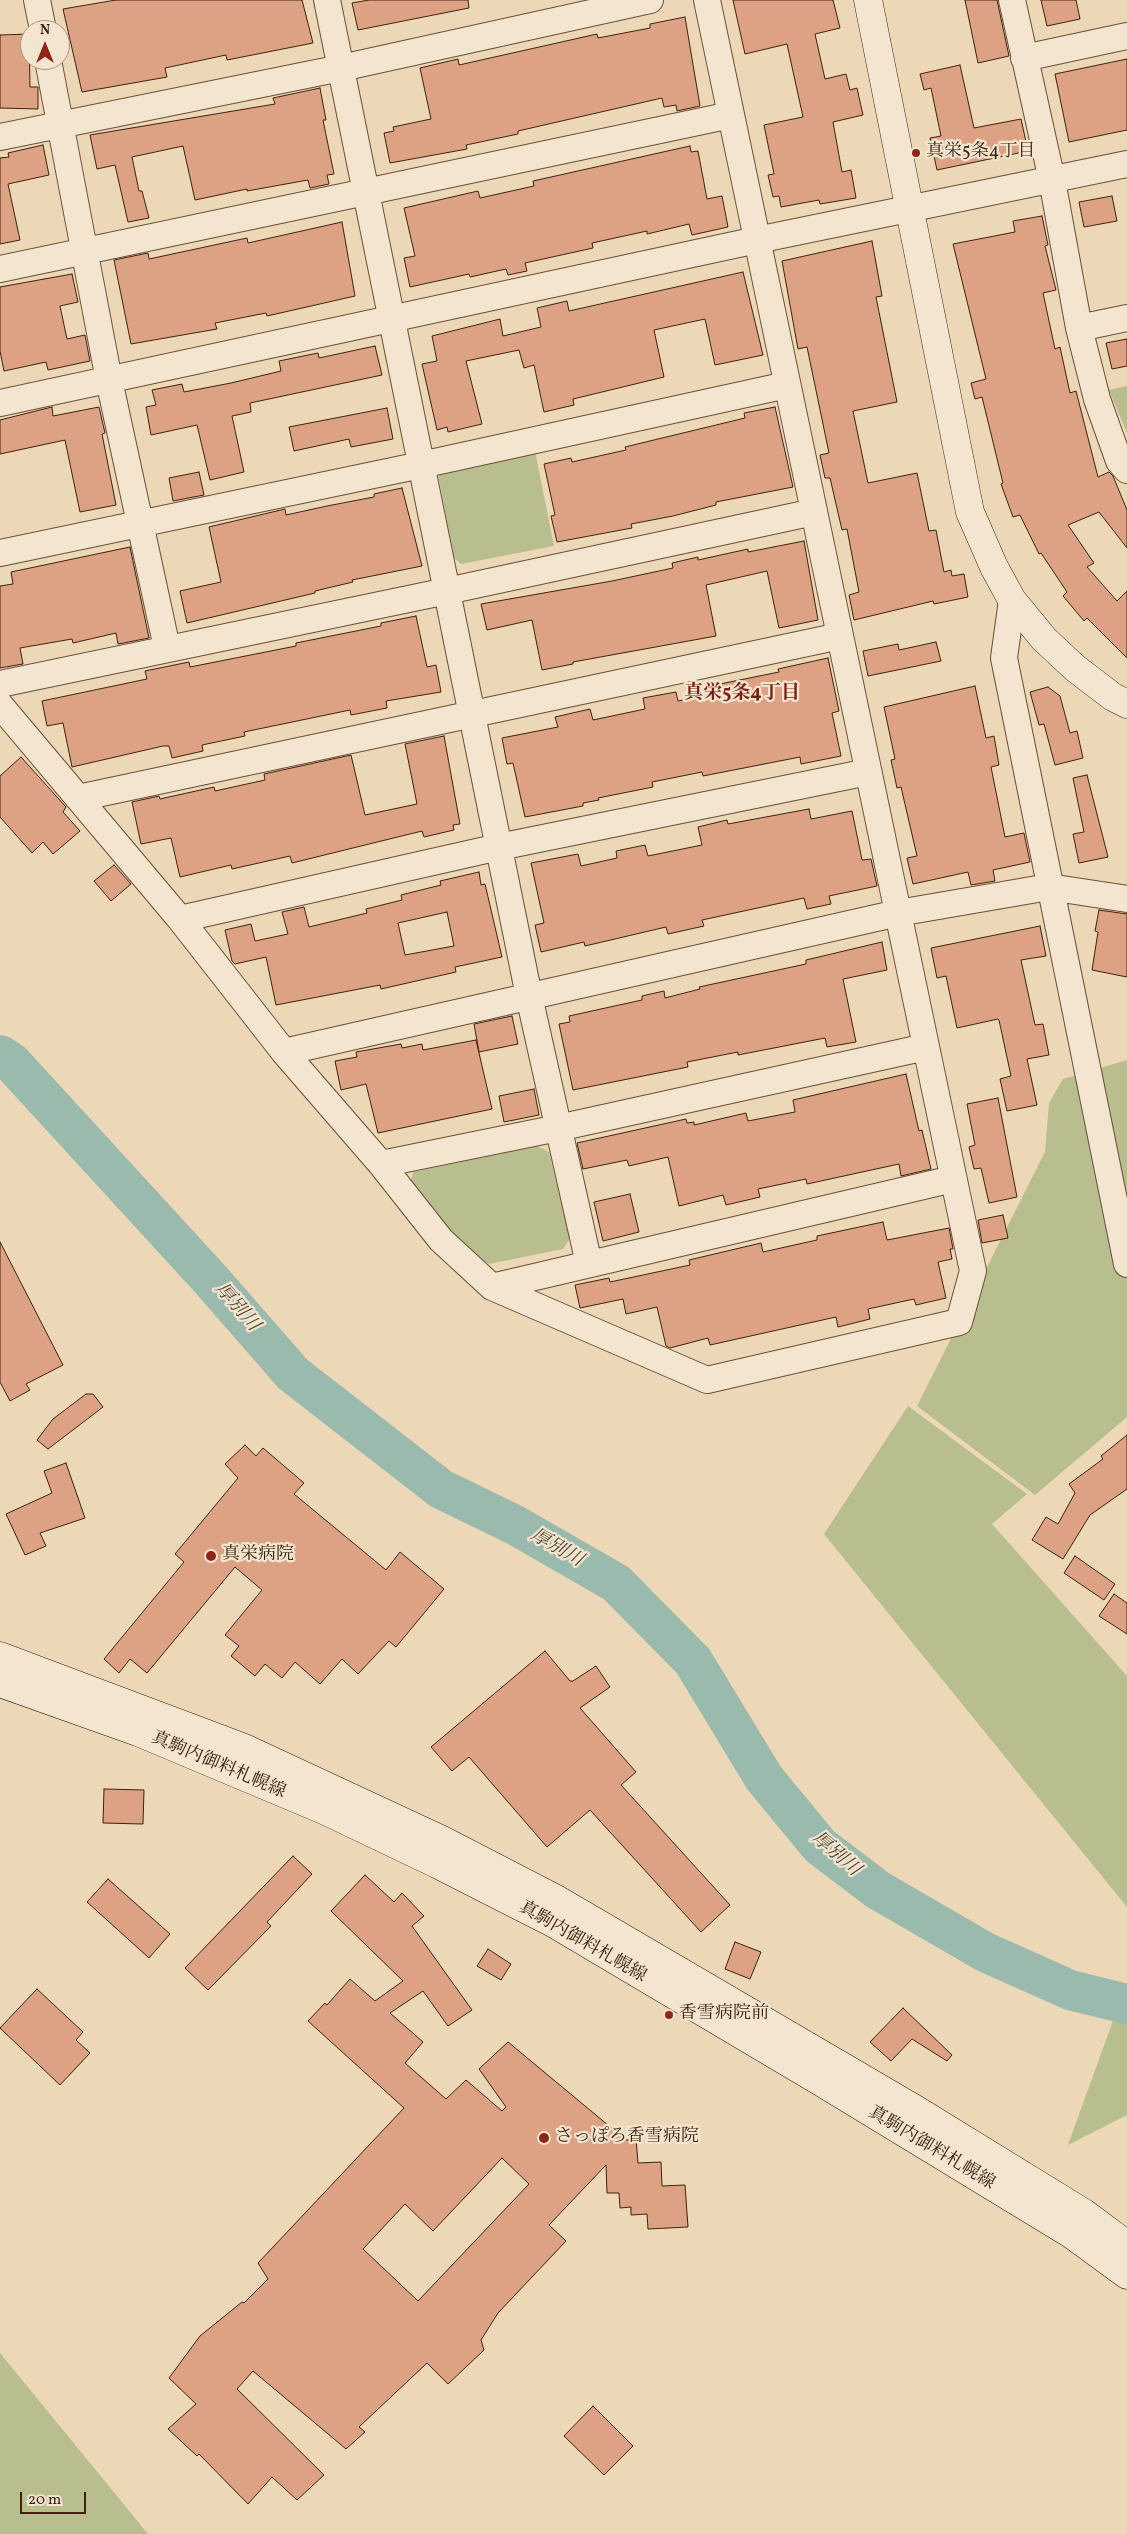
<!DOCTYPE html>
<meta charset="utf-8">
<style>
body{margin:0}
#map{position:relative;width:1127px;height:2534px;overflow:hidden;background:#ecd7b6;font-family:Vollkorn,serif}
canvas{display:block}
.north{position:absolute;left:20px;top:20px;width:50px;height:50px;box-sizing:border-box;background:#f3e5d0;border:1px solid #ab9782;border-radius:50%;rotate:0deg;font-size:14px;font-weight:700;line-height:20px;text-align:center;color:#3e220e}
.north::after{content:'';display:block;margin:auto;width:18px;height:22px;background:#8f2418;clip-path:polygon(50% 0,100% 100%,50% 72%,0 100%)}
.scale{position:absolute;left:20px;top:2492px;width:66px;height:22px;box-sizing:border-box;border:2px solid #3e220e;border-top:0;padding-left:6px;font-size:15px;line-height:18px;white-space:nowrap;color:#3e220e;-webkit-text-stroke:4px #f3e5d0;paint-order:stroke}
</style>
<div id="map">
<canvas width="1127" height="2534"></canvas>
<div class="north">N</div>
<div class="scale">20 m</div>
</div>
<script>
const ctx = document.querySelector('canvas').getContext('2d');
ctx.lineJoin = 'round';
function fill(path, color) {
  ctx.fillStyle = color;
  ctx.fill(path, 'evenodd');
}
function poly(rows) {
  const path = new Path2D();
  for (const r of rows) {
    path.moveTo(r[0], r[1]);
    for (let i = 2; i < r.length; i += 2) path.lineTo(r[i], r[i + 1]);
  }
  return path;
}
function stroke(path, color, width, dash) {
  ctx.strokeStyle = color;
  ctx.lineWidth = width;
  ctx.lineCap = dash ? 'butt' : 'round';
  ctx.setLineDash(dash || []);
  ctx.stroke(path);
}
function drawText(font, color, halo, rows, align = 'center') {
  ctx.font = font + ' Vollkorn,"Noto Serif JP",serif';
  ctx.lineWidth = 4.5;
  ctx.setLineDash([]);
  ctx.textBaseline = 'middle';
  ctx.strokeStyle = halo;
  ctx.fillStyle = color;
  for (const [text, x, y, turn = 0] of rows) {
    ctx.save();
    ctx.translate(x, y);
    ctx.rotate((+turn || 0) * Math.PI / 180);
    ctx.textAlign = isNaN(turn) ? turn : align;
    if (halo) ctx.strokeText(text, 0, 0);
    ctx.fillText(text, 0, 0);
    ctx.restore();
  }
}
const green = poly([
 [1127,386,1127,433,1109,390],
 [535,451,554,546,461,564,454,558,438,474],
 [1127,1060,1127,1417,1035,1495,917,1406,1045,1152,1049,1103,1063,1079],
 [537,1146,549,1152,570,1238,563,1249,489,1264,447,1235,409,1189,413,1172],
 [908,1406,1027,1494,992,1524,1127,1676,1127,1907,824,1534],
 [1127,1982,1127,2115,1068,2145],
 [0,2353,148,2534,0,2534]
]);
const river = poly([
 [0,1055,12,1063,211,1280,293,1374,441,1489,515,1525,616,1583,693,1661,764,1778,820,1846,878,1890,985,1952,1070,1990,1127,2004]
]);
const building = poly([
 [116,0,302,0,313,43,227,60,226,55,165,68,167,77,82,92,63,9,116,0],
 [369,0,468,0,469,8,358,30,352,3,369,0],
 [733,0,833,0,840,28,815,34,825,79,846,74,850,90,857,88,863,115,833,122,842,172,851,170,856,198,820,204,819,200,781,207,779,196,773,197,768,175,774,174,764,125,803,117,787,44,745,54,733,0],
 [965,0,997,0,1009,56,978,63,965,0],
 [1041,0,1076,0,1080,19,1047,26,1041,0],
 [685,17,700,106,677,111,676,105,664,107,662,98,518,131,518,134,466,145,467,149,390,163,384,133,394,131,393,127,431,119,420,68,458,59,459,65,597,34,598,38,650,28,650,24,685,17],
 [0,35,29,34,30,87,38,87,38,109,0,108,0,35],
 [1127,59,1127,130,1069,142,1055,74,1127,59],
 [960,65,974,128,1021,119,1028,151,937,170,930,138,941,136,931,88,924,90,920,74,960,65],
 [320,88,326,120,323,120,334,174,327,175,329,184,310,188,308,180,247,191,247,189,195,200,183,146,132,157,139,191,142,191,149,218,128,222,115,165,97,169,90,135,275,104,273,98,320,88],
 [43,145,49,175,8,184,20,240,0,244,0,158,9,157,8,153,43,145],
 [690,146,691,152,698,151,707,199,722,196,728,227,692,235,689,224,647,234,647,231,592,243,593,248,525,263,527,271,508,275,506,269,470,277,469,274,410,287,404,258,415,256,404,208,478,191,480,198,534,186,533,181,690,146],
 [1112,196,1117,221,1084,227,1079,202,1112,196],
 [1042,216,1048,245,1045,246,1056,290,1043,293,1055,349,1060,347,1070,393,1076,391,1098,477,1109,472,1113,476,1127,510,1127,548,1099,512,1068,525,1094,563,1087,567,1117,601,1127,591,1127,658,1087,618,1084,621,1063,596,1067,592,1041,553,1039,554,1020,515,1013,517,1001,484,1003,483,982,397,975,399,971,383,986,379,953,244,1015,232,1013,221,1042,216],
 [342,222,355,296,267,316,266,313,215,323,217,329,131,344,114,260,148,253,149,259,247,238,248,243,342,222],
 [872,241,882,296,876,297,897,402,853,411,868,483,917,473,929,531,936,530,944,572,951,570,952,576,964,574,968,597,934,604,933,601,854,620,849,595,859,592,847,529,842,530,830,478,825,478,820,455,829,453,807,347,798,349,782,261,872,241],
 [743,272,763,355,715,365,705,319,654,330,664,377,573,399,574,405,544,412,534,365,524,368,519,350,466,361,482,424,448,432,447,427,437,430,422,364,437,361,432,336,500,319,503,336,541,327,537,308,567,301,569,311,743,272],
 [72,274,78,302,60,306,67,339,85,335,90,361,48,370,46,362,4,371,0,351,0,287,72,274],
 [1127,339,1127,366,1112,369,1106,343,1127,339],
 [375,346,382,375,250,403,251,412,232,416,244,472,210,480,197,425,151,435,146,407,156,405,152,390,182,384,184,392,231,383,281,371,279,361,318,353,319,358,375,346],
 [52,407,53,416,99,407,105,433,102,434,116,505,80,512,65,440,0,454,0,420,52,407],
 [775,407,793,487,716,502,716,505,673,516,631,524,632,528,557,542,551,516,555,515,544,464,571,458,572,462,626,450,625,447,745,418,744,413,775,407],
 [387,408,393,439,351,447,349,439,294,451,289,427,387,408],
 [199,472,204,495,173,501,169,478,199,472],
 [402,488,422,566,352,580,353,582,315,591,315,593,187,623,180,591,221,582,209,527,285,509,286,515,327,506,374,497,374,494,402,488],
 [804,541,818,620,779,628,767,571,706,585,716,636,573,662,573,664,542,670,532,620,487,630,481,604,612,581,673,568,672,563,698,557,698,560,748,549,748,552,804,541],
 [130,547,149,638,118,644,116,633,73,643,72,639,20,648,23,664,0,668,0,586,13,584,11,572,130,547],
 [416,616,427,667,436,665,441,692,386,701,387,708,351,715,350,710,244,732,245,736,202,745,203,751,172,758,169,746,163,746,72,767,63,723,47,726,42,701,147,679,145,671,189,662,190,667,296,646,296,643,381,626,381,623,416,616],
 [936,642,941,661,868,676,863,651,898,644,899,650,936,642],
 [828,658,839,711,832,713,841,756,801,764,800,757,703,776,702,772,652,782,653,787,598,798,599,800,583,803,583,806,525,817,513,763,507,764,502,738,558,727,555,717,590,709,593,720,645,709,643,698,676,692,678,701,711,694,710,686,779,672,778,669,828,658],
 [975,686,986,738,994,736,999,765,991,767,1005,837,1024,833,1030,862,993,870,995,881,971,885,968,872,913,884,907,858,917,856,901,787,897,788,891,760,895,759,884,707,975,686],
 [1048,687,1060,696,1070,733,1077,731,1083,758,1055,765,1044,724,1039,725,1030,692,1048,687],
 [444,736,460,824,453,825,454,830,424,837,422,831,292,863,290,856,232,869,231,865,180,877,171,838,141,844,132,802,159,796,160,799,214,787,215,791,265,780,264,774,351,755,365,815,417,804,405,744,444,736],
 [21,757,66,807,63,812,80,831,53,854,43,842,32,853,0,817,0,776,21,757],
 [1087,775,1108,857,1079,863,1073,834,1084,832,1073,778,1087,775],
 [809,809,811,819,852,811,862,860,871,859,877,886,829,896,831,904,807,909,804,898,702,920,704,926,668,934,666,927,585,946,584,942,541,952,535,925,544,923,531,863,578,854,581,866,617,858,616,851,645,845,648,856,702,845,698,827,727,820,728,824,809,809],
 [114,865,131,884,111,901,94,881,114,865],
 [479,872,481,885,485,884,502,957,455,967,456,972,381,989,380,985,276,1005,266,957,235,964,232,961,225,930,251,924,255,941,288,934,282,912,304,907,309,927,367,913,366,909,402,900,401,895,441,885,440,881,479,872],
 [447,912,454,946,405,955,398,923,447,912],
 [1099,910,1127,914,1127,977,1092,970,1098,932,1095,931,1099,910],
 [1040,926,1046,956,1021,960,1035,1025,1043,1024,1049,1055,1027,1059,1037,1105,1007,1111,1000,1079,1011,1076,999,1020,998,1019,957,1028,946,976,937,978,931,948,1040,926],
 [882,942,887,970,843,979,856,1042,827,1047,825,1038,738,1055,738,1052,687,1062,688,1067,573,1090,559,1024,570,1022,569,1016,642,1000,642,996,664,991,665,998,700,989,699,987,806,964,806,960,882,942],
 [512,1016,518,1044,479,1052,474,1024,512,1016],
 [476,1040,492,1109,378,1133,366,1084,341,1090,335,1061,357,1057,356,1052,401,1044,402,1048,422,1044,423,1050,476,1040],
 [906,1074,919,1131,922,1130,931,1169,901,1176,899,1164,807,1184,806,1179,758,1189,760,1197,726,1205,723,1195,679,1206,668,1157,629,1166,627,1160,583,1169,577,1143,686,1119,687,1123,694,1122,694,1125,746,1113,748,1121,795,1112,793,1100,906,1074],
 [534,1089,539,1115,504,1122,499,1096,534,1089],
 [998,1098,1017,1197,989,1203,981,1168,974,1169,969,1147,975,1145,967,1104,998,1098],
 [630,1194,639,1232,603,1241,594,1202,630,1194],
 [1003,1215,1008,1238,982,1243,978,1220,1003,1215],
 [883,1222,887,1240,949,1228,953,1249,950,1249,952,1259,938,1262,946,1298,916,1305,914,1299,868,1309,870,1319,838,1327,836,1317,710,1345,708,1338,670,1348,666,1346,657,1307,626,1314,623,1299,580,1308,575,1285,609,1278,610,1282,690,1265,689,1260,761,1243,763,1252,817,1240,817,1236,883,1222],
 [0,1242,63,1365,26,1384,30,1390,10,1401,0,1382,0,1242],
 [86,1394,93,1394,103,1407,48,1449,37,1440,53,1419,86,1394],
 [1127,1435,1127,1489,1090,1515,1063,1559,1032,1540,1046,1517,1058,1524,1075,1493,1069,1484,1103,1459,1101,1456,1127,1435],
 [245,1445,256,1456,263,1448,304,1483,294,1494,386,1570,400,1552,444,1589,396,1647,389,1641,358,1674,342,1659,320,1684,295,1662,282,1678,265,1664,255,1676,231,1656,239,1646,225,1635,262,1590,235,1567,147,1673,130,1659,119,1673,104,1659,184,1562,175,1554,238,1478,225,1464,245,1445],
 [66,1463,85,1518,40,1533,46,1546,25,1555,6,1514,52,1493,44,1471,66,1463],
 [1075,1556,1115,1584,1104,1600,1064,1573,1075,1556],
 [1114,1594,1127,1603,1127,1634,1099,1616,1114,1594],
 [545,1651,570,1681,573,1681,596,1666,610,1687,580,1708,636,1772,621,1785,730,1905,701,1932,590,1810,547,1847,469,1757,452,1771,431,1747,545,1651],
 [104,1789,144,1790,143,1824,103,1823,104,1789],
 [293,1856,312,1874,267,1922,271,1926,208,1990,185,1968,293,1856],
 [365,1875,394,1902,402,1893,424,1916,412,1926,472,2010,448,2026,423,1991,390,2013,423,2042,405,2063,446,2099,466,2080,502,2111,506,2107,479,2069,508,2042,626,2140,636,2139,638,2163,661,2162,662,2186,685,2185,688,2227,648,2229,647,2214,631,2215,631,2207,620,2208,619,2193,607,2193,606,2165,549,2225,566,2241,498,2313,481,2340,484,2350,448,2384,427,2363,359,2427,365,2432,346,2449,253,2371,237,2389,324,2475,297,2500,272,2477,248,2504,199,2454,197,2456,168,2429,196,2404,169,2378,200,2336,242,2302,244,2303,268,2279,258,2263,404,2108,308,2021,325,2003,327,2005,350,1979,375,2001,403,1981,331,1911,365,1875],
 [502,2158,529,2184,418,2301,363,2249,405,2204,433,2231,502,2158],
 [108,1879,170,1934,149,1958,87,1902,108,1879],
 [735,1942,761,1952,750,1979,725,1969,735,1942],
 [488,1949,511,1964,501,1980,477,1966,488,1949],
 [37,1989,83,2032,76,2040,90,2053,60,2085,0,2028,37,1989],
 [903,2008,952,2055,947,2061,912,2039,891,2061,870,2042,903,2008],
 [593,2406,633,2446,604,2475,564,2436,593,2406]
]);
const street = poly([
 [37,0,43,30],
 [327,0,529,996,589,1264],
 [1012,0,1052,180,1079,328,1097,399,1119,461,1127,470],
 [1024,58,1127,36],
 [48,60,109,380,167,648],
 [0,137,341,68,650,0],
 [0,269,731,115],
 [1079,328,1127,318],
 [0,403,757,240,1127,164],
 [0,553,421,465,787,385],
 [1012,600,1004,658,1127,1264],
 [0,684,447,591,814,512],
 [0,705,180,919,284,1052,381,1164,441,1240,492,1287,707,1380,959,1322,973,1271,707,0],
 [78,798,840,636],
 [180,919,499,847,868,772],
 [284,1052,898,913,1049,887,1127,899],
 [381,1164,558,1128,926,1047],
 [492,1287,953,1179]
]);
const secondary = poly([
 [868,0,970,512,994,567,1012,600,1044,639,1075,668,1113,697,1127,704],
 [0,1656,242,1747,442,1840,558,1900,915,2109,1084,2213,1127,2245],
 [0,1683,138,1732,326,1811,437,1864,553,1923,821,2082,1071,2234,1127,2275]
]);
const markers = [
 [916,153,5,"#8f2418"],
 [211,1556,6,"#8f2418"],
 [669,2015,5,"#8f2418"],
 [544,2138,6,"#8f2418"]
];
const poiNames = [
 ["真栄5条4丁目",926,153],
 ["真栄病院",222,1556],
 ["香雪病院前",679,2015],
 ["さっぽろ香雪病院",555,2138]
];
const streetNames = [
 ["真駒内御料札幌線",218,1766,23],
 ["真駒内御料札幌線",582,1943,30],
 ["真駒内御料札幌線",931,2149,31]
];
const neighbourhoodNames = [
 ["真栄5条4丁目",742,695]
];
const waterNames = [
 ["厚別川",236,1308,49],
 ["厚別川",556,1549,30],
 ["厚別川",835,1855,41]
];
fill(green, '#b8be8d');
stroke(river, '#99baac', 40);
fill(building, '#dca283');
stroke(building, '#3e220e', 1);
stroke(street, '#6a4f38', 28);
stroke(secondary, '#3e220e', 29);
stroke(street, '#f3e5d0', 26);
stroke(secondary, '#f3e5d0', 28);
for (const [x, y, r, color] of markers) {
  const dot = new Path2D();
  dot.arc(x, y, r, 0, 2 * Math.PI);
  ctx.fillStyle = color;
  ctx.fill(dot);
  stroke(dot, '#f3e5d0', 2);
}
drawText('18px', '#3e220e', '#f3e5d0', poiNames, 'left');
drawText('18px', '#3e220e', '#f3e5d0', streetNames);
drawText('bold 19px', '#7a1f14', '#f3e5d0', neighbourhoodNames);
drawText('italic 19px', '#554836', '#f3e5d0', waterNames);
</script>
